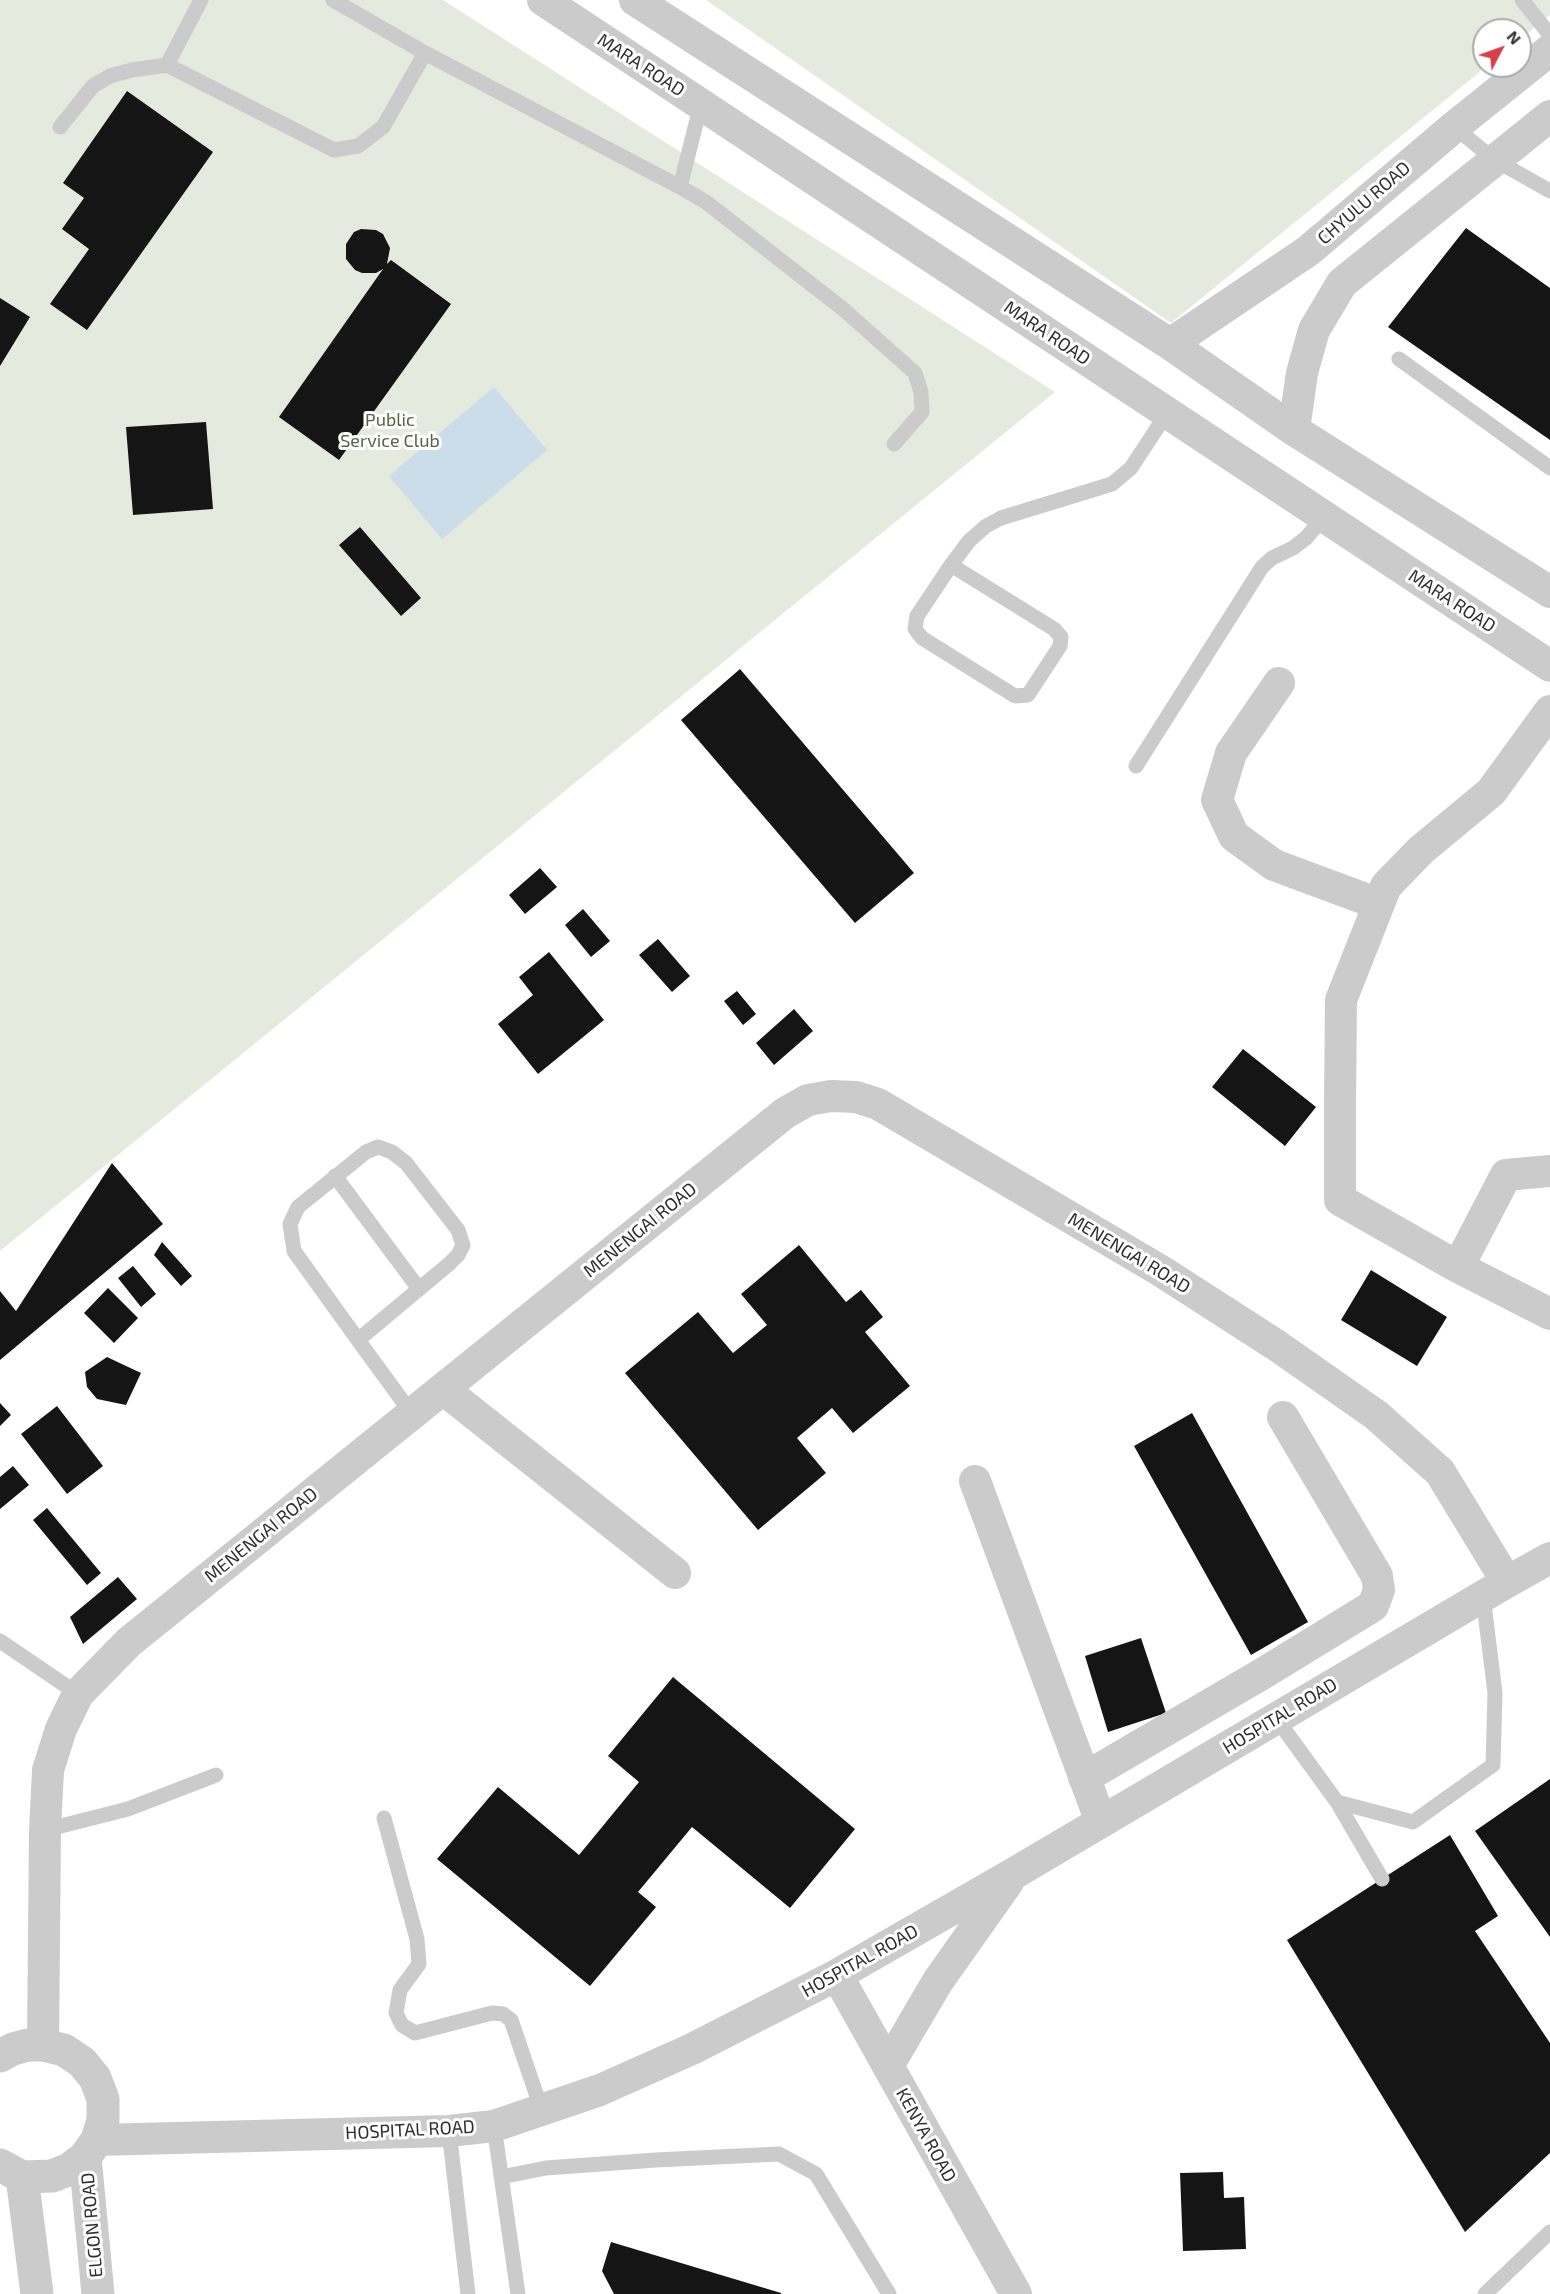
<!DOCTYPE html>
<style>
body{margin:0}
#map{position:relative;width:1550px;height:2294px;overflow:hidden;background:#fff;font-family:"Exo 2",sans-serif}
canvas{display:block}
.north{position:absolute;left:1472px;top:18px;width:60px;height:60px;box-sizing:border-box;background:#fff;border:2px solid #ababab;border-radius:50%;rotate:49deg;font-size:16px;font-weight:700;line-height:24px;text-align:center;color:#2e2e2e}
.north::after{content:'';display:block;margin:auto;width:21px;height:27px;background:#d64049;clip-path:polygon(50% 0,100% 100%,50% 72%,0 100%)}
</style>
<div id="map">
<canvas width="1550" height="2294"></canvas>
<div class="north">N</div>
</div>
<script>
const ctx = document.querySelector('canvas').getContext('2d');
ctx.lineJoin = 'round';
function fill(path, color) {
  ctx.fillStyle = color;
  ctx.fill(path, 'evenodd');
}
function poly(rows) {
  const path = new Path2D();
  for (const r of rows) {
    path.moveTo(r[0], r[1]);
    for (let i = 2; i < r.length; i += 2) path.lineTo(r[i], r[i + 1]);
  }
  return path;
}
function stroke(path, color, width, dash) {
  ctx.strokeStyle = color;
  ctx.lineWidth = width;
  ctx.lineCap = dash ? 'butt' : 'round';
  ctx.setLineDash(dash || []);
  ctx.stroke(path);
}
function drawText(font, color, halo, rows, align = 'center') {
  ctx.font = font + ' "Exo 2",sans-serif';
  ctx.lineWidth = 6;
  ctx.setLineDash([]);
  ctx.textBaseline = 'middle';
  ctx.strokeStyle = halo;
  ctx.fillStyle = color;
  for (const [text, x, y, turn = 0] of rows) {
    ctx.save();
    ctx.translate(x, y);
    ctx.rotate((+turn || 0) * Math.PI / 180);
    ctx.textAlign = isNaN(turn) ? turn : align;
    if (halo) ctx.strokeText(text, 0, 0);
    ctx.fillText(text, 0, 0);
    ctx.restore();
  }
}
const green = poly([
 [0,0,443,0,1055,392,0,1251],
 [706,0,1550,0,1550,15,1520,39,1520,30,1484,30,1484,66,1487,66,1171,323]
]);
const water = poly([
 [494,387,547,450,442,539,389,476]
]);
const building = poly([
 [127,91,213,152,87,330,50,304,89,249,62,229,84,198,63,183],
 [1466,228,1550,288,1550,440,1388,327],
 [361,229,376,230,383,234,390,248,387,264,391,260,451,304,339,460,279,417,383,269,376,273,362,273,355,270,346,259,346,244,354,232],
 [0,298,30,317,0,366],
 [206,422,213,509,133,515,126,427],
 [360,527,421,598,401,616,339,545],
 [740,669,914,873,855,923,681,720],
 [540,868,557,887,525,914,509,895],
 [583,909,610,941,591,957,565,925],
 [658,939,690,976,672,992,639,955],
 [549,952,604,1020,538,1074,498,1024,533,995,519,977],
 [737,991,756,1014,743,1025,724,1001],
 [794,1009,813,1031,774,1065,756,1043],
 [1243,1049,1316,1107,1285,1146,1212,1087],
 [112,1163,163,1224,0,1360,0,1291,16,1311],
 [162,1242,192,1276,181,1286,154,1255],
 [799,1245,846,1302,861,1290,883,1317,865,1332,910,1386,853,1433,832,1408,797,1438,826,1473,758,1530,625,1373,698,1312,733,1353,767,1325,741,1294],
 [133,1266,156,1294,141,1307,118,1278],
 [1371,1270,1447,1317,1417,1366,1341,1320],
 [108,1288,138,1318,114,1343,84,1313],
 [107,1357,141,1373,126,1405,97,1399,87,1387,85,1372],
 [0,1403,11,1415,0,1426],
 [57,1406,103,1466,67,1494,21,1434],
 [1192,1413,1308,1622,1251,1655,1134,1446],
 [13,1466,29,1485,0,1509,0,1477],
 [47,1508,101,1573,87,1585,33,1520],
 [118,1577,137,1599,83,1644,70,1617],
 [1141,1638,1166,1713,1108,1732,1085,1656],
 [673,1677,855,1829,790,1908,692,1827,638,1892,656,1907,590,1986,437,1859,498,1787,579,1855,639,1782,608,1756],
 [1550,1779,1550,1937,1475,1831],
 [1450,1835,1498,1916,1475,1931,1550,2043,1550,2153,1465,2232,1287,1940],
 [1223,2172,1224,2198,1244,2197,1246,2249,1183,2251,1180,2173],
 [611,2242,781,2293,781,2294,614,2294,602,2271]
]);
const service = poly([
 [201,0,167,65,334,150,358,146,383,127,425,53],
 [333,0,425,53,680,187],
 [1522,0,1550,35],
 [701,104,680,187,706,202,843,309,915,373,921,392,922,412,894,444],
 [60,127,93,86,110,76,132,70,167,65],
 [1454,127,1495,160,1550,191],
 [1399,359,1550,468],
 [951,565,1054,629,1061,637,1060,646,1028,695,1015,696,922,638,915,629,917,616,951,565,969,541,986,526,1001,518,1112,484,1131,468,1167,413],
 [1136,766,1262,567,1272,558,1293,548,1306,538,1324,517],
 [335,1176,419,1289],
 [358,1340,449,1264,458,1255,463,1245,458,1230,406,1163,392,1152,378,1147,366,1152,298,1207,290,1224,294,1251,358,1340,412,1414],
 [0,1641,78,1694],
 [1276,1718,1337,1802,1413,1822,1493,1765,1495,1693,1483,1596],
 [1337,1802,1382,1879],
 [384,1818,417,1939,419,1964,400,1990,396,2013,402,2025,415,2033,492,2013,503,2014,511,2020,542,2111],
 [45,1830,128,1809,216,1775],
 [494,2126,518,2294],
 [449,2131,468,2294],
 [501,2177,546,2168,656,2160,779,2154,816,2174,889,2294],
 [1485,2294,1550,2232]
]);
const minor = poly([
 [543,0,1550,666],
 [635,0,1170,344,1294,430,1550,592],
 [1170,344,1308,251,1454,127,1550,50],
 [1294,430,1302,373,1314,330,1342,283,1550,116],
 [1279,683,1231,753,1217,800,1234,836,1274,865,1379,904],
 [1550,711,1491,792,1421,850,1386,886,1341,1000,1340,1102,1340,1200,1458,1267,1550,1314],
 [1458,1267,1506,1175,1550,1171],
 [443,1389,675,1573],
 [975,1481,1101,1822],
 [1084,1778,1262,1674,1373,1606,1379,1590,1377,1576,1283,1417],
 [837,1975,1016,2294],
 [43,2045,45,1830,48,1770,61,1729,78,1694,129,1642,785,1113,808,1100,831,1096,856,1097,878,1104,1161,1271,1276,1345,1376,1415,1440,1472,1507,1582],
 [888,2066,938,1981,1008,1882],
 [97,2140,449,2131,494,2126,600,2090,692,2049,837,1975,1013,1874,1507,1582,1550,1558]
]);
const tertiary = poly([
 [0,2056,13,2049,28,2045,43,2045,64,2050,82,2062,95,2078,103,2099,103,2120,97,2140,85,2157,70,2169,52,2176,22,2177,0,2165],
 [85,2157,98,2294],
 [22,2177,37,2294]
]);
const streetNames = [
 ["MARA ROAD",641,65,33],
 ["CHYULU ROAD",1364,203,-41],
 ["MARA ROAD",1047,333,34],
 ["MARA ROAD",1452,601,33],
 ["MENENGAI ROAD",640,1230,-39],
 ["MENENGAI ROAD",1129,1253,31],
 ["MENENGAI ROAD",261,1535,-39],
 ["HOSPITAL ROAD",1280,1716,-31],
 ["HOSPITAL ROAD",860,1961,-29],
 ["HOSPITAL ROAD",410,2130,-3],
 ["KENYA ROAD",926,2135,61],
 ["ELGON ROAD",92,2225,-95]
];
const parkNames = [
 ["Public",390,420],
 ["Service Club",390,441]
];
fill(green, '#e4eadd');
fill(water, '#cbdde9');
fill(building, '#151515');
stroke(service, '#cbcbcb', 15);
stroke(minor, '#cbcbcb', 32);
stroke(tertiary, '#cbcbcb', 33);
drawText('18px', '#2e2e2e', '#fff', streetNames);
drawText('18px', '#51663f', '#fff', parkNames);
</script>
